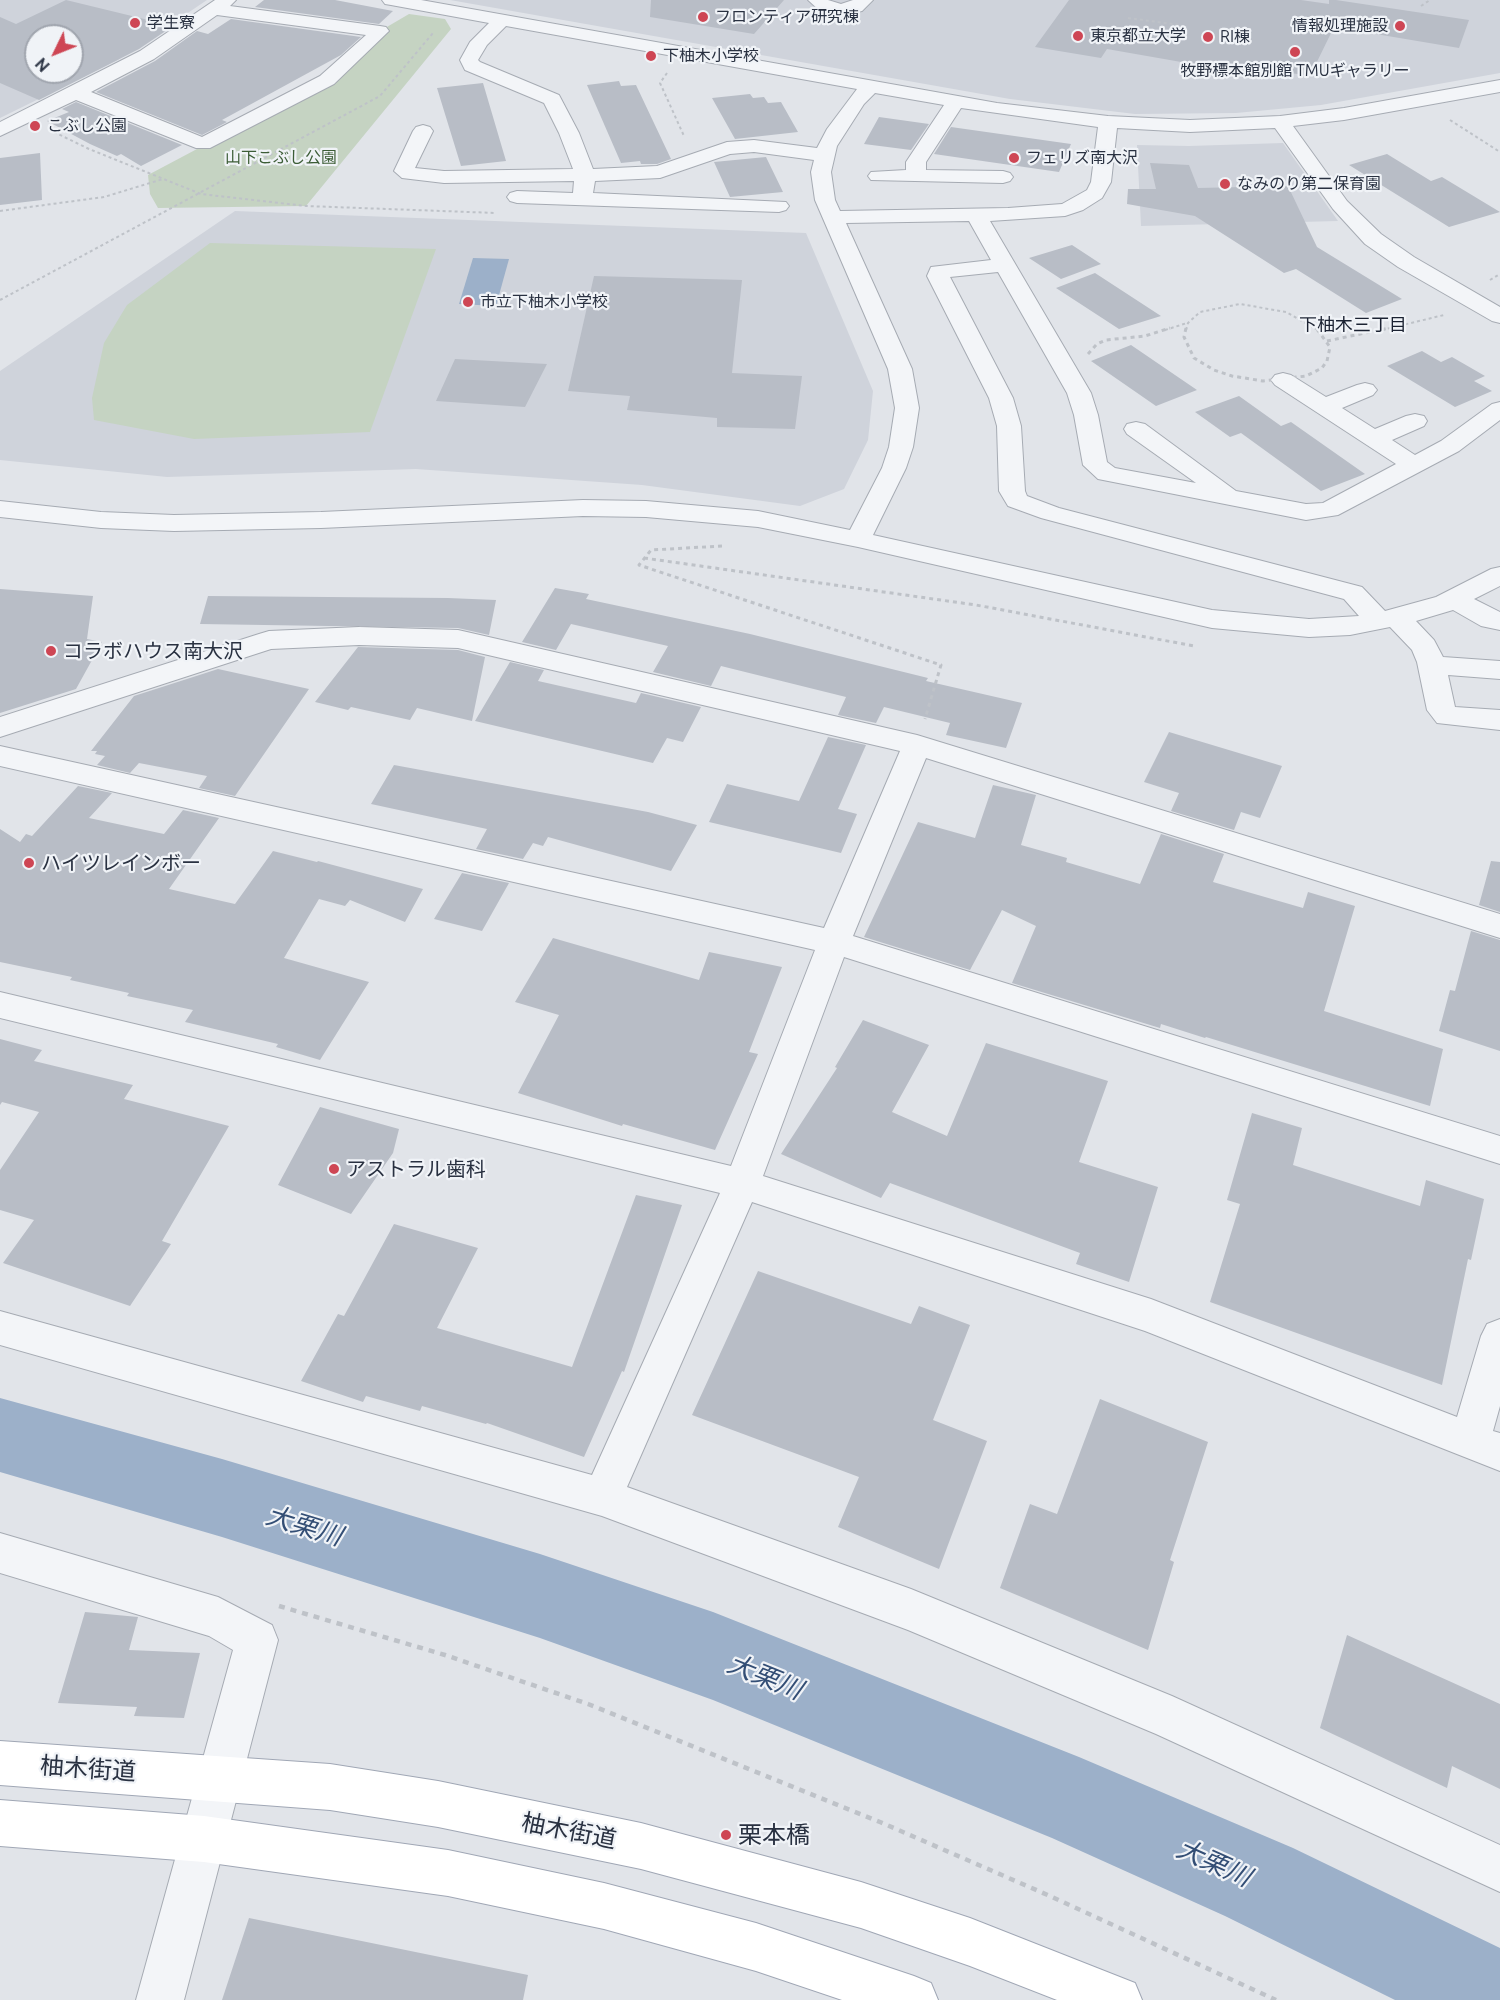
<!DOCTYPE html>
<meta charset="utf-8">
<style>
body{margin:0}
#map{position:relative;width:1500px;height:2000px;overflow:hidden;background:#e1e4e9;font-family:Ubuntu,sans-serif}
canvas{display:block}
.north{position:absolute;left:24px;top:24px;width:60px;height:60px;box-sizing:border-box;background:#f0f3f7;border:2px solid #a0a5ae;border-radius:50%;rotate:227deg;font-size:16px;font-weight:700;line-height:24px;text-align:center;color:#293141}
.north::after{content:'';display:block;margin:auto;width:21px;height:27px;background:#ce4654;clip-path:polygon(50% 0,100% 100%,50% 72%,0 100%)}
</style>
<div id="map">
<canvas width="1500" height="2000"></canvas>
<div class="north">N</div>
</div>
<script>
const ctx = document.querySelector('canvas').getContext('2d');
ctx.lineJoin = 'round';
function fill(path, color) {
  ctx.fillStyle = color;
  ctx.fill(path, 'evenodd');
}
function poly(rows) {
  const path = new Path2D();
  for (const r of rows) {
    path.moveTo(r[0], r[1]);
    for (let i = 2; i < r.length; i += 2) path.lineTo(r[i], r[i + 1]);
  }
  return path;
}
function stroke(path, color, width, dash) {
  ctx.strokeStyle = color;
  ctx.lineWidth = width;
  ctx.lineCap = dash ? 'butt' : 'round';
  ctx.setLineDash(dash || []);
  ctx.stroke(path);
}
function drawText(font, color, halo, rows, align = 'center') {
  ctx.font = font + ' Ubuntu,"Noto Sans JP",sans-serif';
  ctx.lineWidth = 4.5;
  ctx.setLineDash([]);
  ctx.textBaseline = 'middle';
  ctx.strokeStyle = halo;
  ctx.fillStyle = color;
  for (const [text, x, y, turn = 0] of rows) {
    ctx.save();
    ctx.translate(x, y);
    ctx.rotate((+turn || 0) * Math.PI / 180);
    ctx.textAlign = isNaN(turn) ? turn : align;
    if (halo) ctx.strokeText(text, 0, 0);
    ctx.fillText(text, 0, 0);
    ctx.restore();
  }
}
const built = poly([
 [0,0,207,0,118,60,0,118],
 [36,36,72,36,72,72,36,72],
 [450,0,1500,0,1500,73,1321,105,1236,113,1135,114,1010,99],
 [1283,143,1338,221,1141,226,1137,145,1189,146],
 [235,211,806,233,873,391,868,440,844,489,800,506,642,485,416,469,167,477,0,460,0,371]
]);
const green = poly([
 [409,14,445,19,451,29,306,206,158,208,150,194,148,175,327,80,380,31],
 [210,243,436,249,370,432,194,439,94,420,92,398,104,343,127,305]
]);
const water = poly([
 [473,258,509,259,496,306,459,304]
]);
const river = poly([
 [0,1398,222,1459,540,1554,713,1612,1079,1757,1293,1848,1500,1948,1500,2000,1395,2000,1225,1916,1052,1838,713,1700,540,1638,222,1537,0,1472,0,1398]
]);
const building = poly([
 [66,0,173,26,139,49,39,100,0,83,0,17,16,24],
 [36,36,72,36,72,72,36,72],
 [264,0,335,0,393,11,379,24,255,7],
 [651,0,784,0,754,34,650,17],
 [1069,0,1301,0,1329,4,1329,0,1336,0,1469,20,1459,48,1334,27,1310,76,1208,60,1204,66,1107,49,1101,58,1035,47],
 [231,19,361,37,341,55,222,120,227,122,202,135,96,92,155,61,197,31,208,34],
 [619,81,621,86,636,85,671,159,657,164,641,164,640,161,621,163,587,85],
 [483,83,506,161,461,166,437,88],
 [750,94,753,98,764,97,768,103,781,102,798,132,735,139,712,98],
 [76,102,182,145,141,166,121,154,117,156,90,144,47,121,69,112,62,109],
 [879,117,929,124,911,150,864,144],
 [951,127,1071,144,1059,172,934,154],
 [40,153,42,200,0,205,0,158],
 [1387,154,1431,181,1442,177,1500,212,1449,227,1349,165],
 [766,157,783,192,730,197,714,162],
 [1150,163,1189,165,1198,188,1288,186,1317,247,1402,299,1366,313,1296,269,1284,273,1195,216,1127,204,1128,189,1156,189],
 [1072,245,1101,264,1061,279,1029,258],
 [1095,273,1161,316,1119,329,1056,288],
 [594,276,742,280,732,373,802,376,795,429,717,427,717,418,627,410,630,396,568,391],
 [1131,345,1197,390,1156,406,1091,361],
 [1422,351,1441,362,1452,357,1485,376,1474,381,1492,391,1455,407,1387,366],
 [455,359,547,364,525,407,436,401],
 [1239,396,1281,426,1291,422,1365,474,1321,491,1241,433,1230,437,1195,412],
 [555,588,589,594,586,599,750,634,928,678,926,681,1022,703,1006,748,946,735,950,723,884,707,876,723,838,715,846,697,721,666,711,686,653,672,668,646,571,624,556,650,522,642],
 [0,589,93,596,87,639,102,642,76,689,0,713],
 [208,596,448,598,496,600,489,635,458,628,200,624],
 [358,647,458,650,485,657,472,721,417,708,410,720,351,707,348,710,315,702],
 [510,662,544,670,538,681,636,703,641,693,701,707,683,742,667,738,653,763,475,721],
 [218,669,309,689,235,796,199,788,207,776,139,763,130,773,97,765,105,756,95,754,97,751,91,751,134,696],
 [1169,732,1282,766,1260,818,1241,812,1234,830,1171,811,1179,793,1144,782],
 [828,737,866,745,838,809,857,814,841,853,709,822,727,784,799,801],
 [394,765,648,812,697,825,671,871,548,837,543,846,533,843,523,859,476,849,487,829,371,804],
 [993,785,1036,795,1021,845,1067,858,1066,862,1140,884,1161,834,1224,854,1213,882,1303,908,1308,892,1355,906,1324,1011,1443,1049,1430,1106,1206,1037,1205,1038,1161,1024,1160,1028,1012,983,1036,926,1002,910,970,970,864,937,918,822,975,838],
 [78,786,112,793,89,818,164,834,183,810,219,818,169,889,235,904,273,851,317,862,318,861,423,889,405,922,350,900,345,906,319,899,284,958,369,982,320,1060,276,1047,278,1044,185,1022,193,1010,127,996,129,993,70,980,72,977,0,962,0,829,20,842,26,834,32,836],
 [1491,861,1500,862,1500,912,1479,905],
 [462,873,509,883,482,931,434,919],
 [1471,931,1500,940,1500,1051,1439,1031,1450,990,1455,991],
 [553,938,699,980,709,952,782,967,749,1052,758,1054,715,1150,623,1124,622,1126,518,1093,559,1015,515,1002],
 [863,1020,929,1045,892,1112,947,1136,986,1043,1108,1081,1079,1162,1158,1187,1129,1282,1076,1264,1080,1253,890,1183,881,1198,781,1154,837,1068,835,1067],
 [0,1039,42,1050,34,1061,133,1085,124,1099,229,1126,162,1241,171,1244,130,1306,3,1263,34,1220,0,1210,0,1170,39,1112,2,1102,0,1105],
 [320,1107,399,1129,393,1153,351,1214,278,1185],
 [1252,1113,1302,1128,1293,1165,1420,1206,1426,1180,1484,1199,1471,1260,1468,1259,1442,1385,1210,1302,1240,1204,1227,1200],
 [636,1195,682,1205,624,1372,622,1371,584,1457,487,1423,486,1424,422,1406,420,1411,366,1396,363,1402,301,1381,338,1314,344,1316,394,1224,478,1248,437,1328,572,1367],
 [758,1271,911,1324,919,1306,970,1325,933,1420,987,1441,939,1569,838,1527,859,1477,692,1415],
 [1100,1399,1208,1442,1170,1560,1174,1562,1148,1650,1000,1588,1030,1504,1057,1514],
 [85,1612,138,1617,129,1650,200,1653,184,1718,134,1716,137,1707,58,1703],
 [1347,1635,1500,1704,1500,1789,1452,1766,1447,1788,1320,1728],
 [249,1918,528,1975,523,2000,222,2000]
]);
const pathFar2 = poly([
 [1421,6,1430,0],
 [1128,18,1180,25],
 [667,73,660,83,684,136],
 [1450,120,1500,152],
 [54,132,89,149,201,194,306,206,496,213],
 [0,211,104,197,163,179],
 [1490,280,1500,274],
 [0,300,380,96,433,33],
 [1165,330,1187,323],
 [1186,330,1188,323,1200,312,1240,304,1286,312,1318,330],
 [1382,330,1444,315]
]);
const pathFar1 = poly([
 [1186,328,1184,337,1194,358,1214,370,1232,376,1263,381,1306,376,1322,368,1327,361,1330,347,1316,328],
 [1327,341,1389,328],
 [1088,354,1097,344,1106,340,1145,336,1170,328],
 [722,546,651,550,639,565,941,665,925,719],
 [644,558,976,605,1194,646]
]);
const path = poly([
 [279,1606,445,1655,588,1704,880,1822,1050,1896,1276,2000]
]);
const minor = poly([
 [215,0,236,0,230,6,380,26,386,27,389,31,334,84,210,148,196,148,76,100,0,136,0,122,140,51,215,0],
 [217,15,366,35,320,76,202,137,91,92,154,59,217,15],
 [382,0,421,0,997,103,1108,116,1190,120,1280,116,1344,108,1500,80,1500,92,1344,120,1293,126,1347,201,1381,234,1414,257,1500,307,1500,323,1492,321,1398,267,1365,244,1333,209,1275,128,1190,132,1117,128,1111,182,1102,198,1083,210,1065,216,990,221,1091,393,1098,415,1107,462,1115,468,1196,483,1127,434,1124,429,1127,424,1136,422,1145,424,1236,491,1306,504,1323,503,1396,464,1275,385,1271,380,1275,375,1283,373,1291,375,1326,397,1357,385,1365,383,1373,385,1377,390,1373,395,1342,408,1375,429,1406,416,1415,414,1424,416,1427,421,1424,426,1392,440,1415,455,1441,441,1492,404,1500,402,1500,420,1459,451,1338,515,1306,520,1098,479,1083,465,1074,415,1067,393,998,272,950,277,1013,398,1021,426,1025,491,1027,496,1059,508,1362,587,1385,611,1436,597,1491,569,1500,567,1500,586,1474,599,1500,612,1500,630,1481,626,1453,610,1416,621,1434,640,1443,657,1500,661,1500,679,1448,675,1455,707,1500,710,1500,730,1437,723,1427,710,1417,662,1412,650,1390,627,1350,635,1309,637,1212,628,858,547,758,527,646,517,583,516,321,528,174,531,101,528,0,517,0,501,101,512,174,515,321,512,583,500,646,501,758,511,850,530,882,468,889,447,895,408,888,369,815,200,811,172,814,160,754,152,730,154,660,178,595,181,593,193,786,202,789,206,786,210,779,212,517,203,510,201,507,197,510,193,517,191,573,193,574,181,444,183,402,178,394,171,413,131,416,127,423,125,430,127,433,131,415,168,444,171,573,169,559,133,544,103,465,70,460,60,470,42,489,23,391,5,385,4,382,0],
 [506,26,857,89,827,129,817,148,754,140,727,142,657,166,593,169,579,133,559,95,480,62,478,60,487,45,506,26],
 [875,93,944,105,906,162,906,170,871,172,868,176,871,180,1003,183,1010,181,1013,177,1010,173,1003,171,926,170,926,162,961,108,1098,127,1091,182,1087,190,1062,204,1008,208,840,211,835,200,831,172,837,146,864,104,875,93],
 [969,221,991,260,931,267,927,276,989,398,997,426,999,491,1008,506,1041,518,1344,599,1359,616,1309,619,1212,610,873,535,906,468,913,447,919,408,912,369,846,223,969,221],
 [808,0,828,0,841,4,853,0,873,0,862,11,841,14,820,11,808,0],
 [359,627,458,630,917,735,1500,914,1500,938,926,758,853,936,1500,1136,1500,1164,844,957,763,1176,1151,1299,1457,1417,1481,1336,1487,1324,1500,1319,1500,1406,1493,1431,1500,1433,1500,1471,1145,1331,752,1202,627,1487,911,1589,1172,1696,1500,1845,1500,1892,1156,1734,908,1630,602,1516,0,1345,0,1311,592,1475,720,1193,0,1018,0,992,731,1166,815,950,0,766,0,746,824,928,900,751,458,648,359,645,271,649,0,737,0,717,259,634,269,631,359,627],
 [0,1533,218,1597,272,1625,278,1640,184,2000,136,2000,233,1650,209,1636,0,1573,0,1533]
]);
const major = poly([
 [0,1741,330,1764,438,1781,641,1823,861,1882,970,1918,1135,1983,1142,2000,1057,2000,970,1966,861,1928,641,1869,438,1827,330,1810,0,1785,0,1741],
 [0,1800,204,1816,448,1850,604,1883,756,1923,914,1976,931,1983,938,2000,842,2000,756,1971,604,1929,448,1896,204,1862,0,1846,0,1800]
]);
const markers = [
 [703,17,6,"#ce4654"],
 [135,23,6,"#ce4654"],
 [1400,26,6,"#ce4654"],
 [1078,36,6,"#ce4654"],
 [1208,37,6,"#ce4654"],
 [1295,52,6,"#ce4654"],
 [651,56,6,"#ce4654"],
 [35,126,6,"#ce4654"],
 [1014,158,6,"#ce4654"],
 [1225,184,6,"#ce4654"],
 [468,302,6,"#ce4654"],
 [51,651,6,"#ce4654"],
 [29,863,6,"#ce4654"],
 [334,1169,6,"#ce4654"],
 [726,1835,6,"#ce4654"]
];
const farPoinames = [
 ["フロンティア研究棟",715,17],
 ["学生寮",147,23],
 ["情報処理施設",1388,26,"right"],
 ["東京都立大学",1090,36],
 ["RI棟",1220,37],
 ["下柚木小学校",663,56],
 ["牧野標本館別館 TMUギャラリー",1295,71,"center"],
 ["こぶし公園",47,126],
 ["フェリズ南大沢",1026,158],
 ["なみのり第二保育園",1237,184],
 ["市立下柚木小学校",480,302]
];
const farParknames = [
 ["山下こぶし公園",281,158]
];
const farNeighbourhoodnames = [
 ["下柚木三丁目",1353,325]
];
const poiNames = [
 ["コラボハウス南大沢",63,651],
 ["ハイツレインボー",41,863],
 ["アストラル歯科",346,1169]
];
const nearStreetnames = [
 ["柚木街道",88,1769,4],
 ["柚木街道",569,1831,11]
];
const nearPoinames = [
 ["栗本橋",738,1835]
];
const nearWaternames = [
 ["大栗川",304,1526,17],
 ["大栗川",765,1677,22],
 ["大栗川",1214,1863,24]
];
fill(built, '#cfd3db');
fill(green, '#c5d3c2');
fill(water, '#9cb0c9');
fill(river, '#9cb0c9');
fill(building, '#b8bdc6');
stroke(minor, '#a6abb3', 2);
stroke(major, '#a0a7b5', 2);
stroke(pathFar2, '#bec2c8', 2, [3, 3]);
stroke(pathFar1, '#bec2c8', 3, [4, 4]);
stroke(path, '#bec2c8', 4.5, [6, 6]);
fill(minor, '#f3f5f8');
fill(major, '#fff');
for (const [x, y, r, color] of markers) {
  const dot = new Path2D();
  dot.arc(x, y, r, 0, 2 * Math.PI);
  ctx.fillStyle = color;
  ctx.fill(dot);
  stroke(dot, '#f0f3f7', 2);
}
drawText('16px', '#293141', '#f0f3f7', farPoinames, 'left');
drawText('16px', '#3c5d36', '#f0f3f7', farParknames);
drawText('18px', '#1b2232', '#f0f3f7', farNeighbourhoodnames);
drawText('20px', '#293141', '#f0f3f7', poiNames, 'left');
drawText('24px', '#293141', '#f0f3f7', nearStreetnames);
drawText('24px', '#293141', '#f0f3f7', nearPoinames, 'left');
drawText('italic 26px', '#334e75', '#f0f3f7', nearWaternames);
</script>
